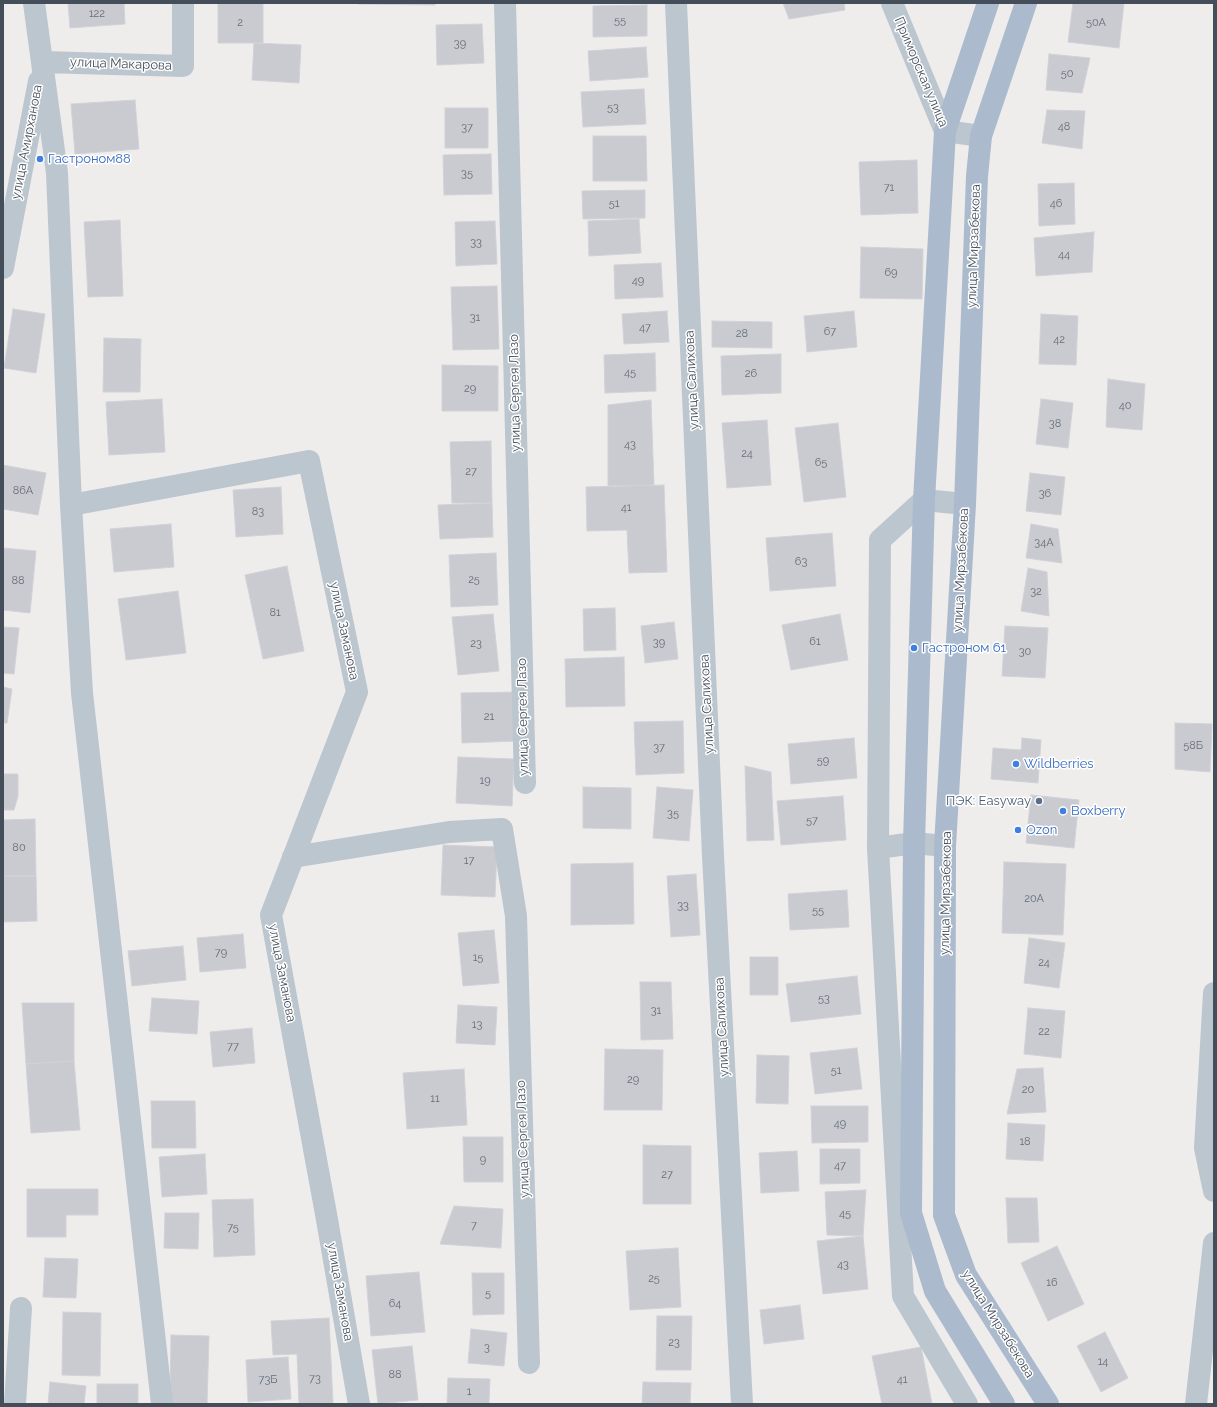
<!DOCTYPE html>
<meta charset="utf-8">
<style>
body{margin:0}
#map{position:relative;width:1217px;height:1407px;overflow:hidden;background:#efecec;font-family:Raleway,sans-serif}
canvas{display:block}
.frame{position:absolute;inset:0;border:4px solid #444e5a;pointer-events:none}
</style>
<div id="map">
<canvas width="1217" height="1407"></canvas>
<div class="frame"></div>
</div>
<script>
const ctx = document.querySelector('canvas').getContext('2d');
ctx.lineJoin = 'round';
function fill(path, color) {
  ctx.fillStyle = color;
  ctx.fill(path, 'evenodd');
}
function poly(rows) {
  const path = new Path2D();
  for (const r of rows) {
    path.moveTo(r[0], r[1]);
    for (let i = 2; i < r.length; i += 2) path.lineTo(r[i], r[i + 1]);
  }
  return path;
}
function stroke(path, color, width, dash) {
  ctx.strokeStyle = color;
  ctx.lineWidth = width;
  ctx.lineCap = dash ? 'butt' : 'round';
  ctx.setLineDash(dash || []);
  ctx.stroke(path);
}
function drawText(font, color, halo, rows, align = 'center') {
  ctx.font = font + ' Raleway,sans-serif';
  ctx.lineWidth = 3;
  ctx.setLineDash([]);
  ctx.textBaseline = 'middle';
  ctx.strokeStyle = halo;
  ctx.fillStyle = color;
  for (const [text, x, y, turn = 0] of rows) {
    ctx.save();
    ctx.translate(x, y);
    ctx.rotate((+turn || 0) * Math.PI / 180);
    ctx.textAlign = isNaN(turn) ? turn : align;
    if (halo) ctx.strokeText(text, 0, 0);
    ctx.fillText(text, 0, 0);
    ctx.restore();
  }
}
const building = poly([
 [68,3,124,3,125,24,70,28,68,3],
 [218,3,263,3,263,43,218,43,218,3],
 [358,3,435,3,435,5,358,4,358,3],
 [783,3,844,3,845,10,789,19,783,3],
 [1073,3,1124,3,1119,48,1068,42,1073,3],
 [647,5,647,36,593,37,593,6,647,5],
 [482,24,484,63,437,65,436,25,482,24],
 [254,43,301,45,299,83,252,80,254,43],
 [646,47,648,77,590,81,588,51,646,47],
 [1049,54,1090,58,1082,93,1046,90,1049,54],
 [644,89,646,124,583,127,581,92,644,89],
 [135,100,139,149,75,154,71,104,135,100],
 [445,108,488,108,488,148,445,148,445,108],
 [1047,110,1085,111,1082,149,1042,143,1047,110],
 [593,136,646,136,647,181,593,181,593,136],
 [491,154,492,194,444,195,443,155,491,154],
 [917,160,918,213,861,215,859,162,917,160],
 [1074,183,1075,224,1039,226,1038,184,1074,183],
 [645,190,645,218,583,219,582,191,645,190],
 [639,219,641,253,589,256,588,221,639,219],
 [120,220,123,296,88,297,84,222,120,220],
 [495,221,497,264,456,266,455,222,495,221],
 [1094,232,1092,272,1036,276,1034,238,1094,232],
 [861,247,923,249,922,299,860,298,861,247],
 [661,263,663,297,615,299,614,265,661,263],
 [497,286,499,349,453,350,451,287,497,286],
 [13,309,45,314,36,373,4,368,13,309],
 [667,311,669,342,624,344,622,314,667,311],
 [854,311,857,347,807,352,804,316,854,311],
 [1041,314,1078,316,1076,365,1039,364,1041,314],
 [712,321,772,322,772,348,712,347,712,321],
 [104,338,141,339,140,392,103,392,104,338],
 [655,353,656,391,605,393,604,355,655,353],
 [781,354,781,393,722,395,721,356,781,354],
 [442,365,498,366,498,411,442,411,442,365],
 [1108,379,1145,384,1142,430,1106,427,1108,379],
 [162,399,165,452,109,455,106,402,162,399],
 [1041,399,1073,403,1068,448,1036,444,1041,399],
 [651,400,654,485,608,486,608,405,651,400],
 [767,420,771,485,727,488,722,423,767,420],
 [838,423,846,497,804,502,795,428,838,423],
 [491,441,492,503,452,503,450,442,491,441],
 [3,465,46,473,38,515,3,509,3,465],
 [1030,473,1065,477,1061,515,1026,511,1030,473],
 [664,485,667,572,629,573,627,530,587,531,586,487,664,485],
 [281,487,283,534,236,537,233,490,281,487],
 [492,503,493,537,440,539,438,505,492,503],
 [171,524,174,567,114,572,110,529,171,524],
 [1031,524,1058,529,1062,563,1026,558,1031,524],
 [832,533,836,586,770,591,766,538,832,533],
 [3,548,36,551,30,613,3,610,3,548],
 [496,553,498,605,451,607,449,555,496,553],
 [287,566,304,651,263,659,245,575,287,566],
 [1028,568,1047,572,1049,616,1021,611,1028,568],
 [178,591,186,653,126,660,118,599,178,591],
 [615,608,616,650,584,651,583,609,615,608],
 [493,614,499,671,458,675,452,617,493,614],
 [840,614,848,660,791,670,782,625,840,614],
 [674,622,678,659,645,663,641,626,674,622],
 [1005,626,1048,628,1045,678,1002,676,1005,626],
 [3,627,19,628,14,674,3,673,3,627],
 [624,657,625,706,566,707,565,659,624,657],
 [3,687,12,689,7,723,3,723,3,687],
 [517,692,518,741,462,743,461,693,517,692],
 [683,721,684,773,636,775,634,722,683,721],
 [1175,723,1212,724,1210,772,1175,769,1175,723],
 [854,738,857,778,791,784,788,744,854,738],
 [1022,738,1041,740,1038,783,991,779,993,748,1021,750,1022,738],
 [458,757,514,759,512,806,456,803,458,757],
 [745,766,771,772,774,840,747,841,745,766],
 [3,774,18,774,18,796,14,810,3,810,3,774],
 [583,787,631,788,631,829,583,828,583,787],
 [657,787,693,790,689,841,653,838,657,787],
 [1031,795,1079,800,1074,848,1026,843,1031,795],
 [843,796,846,840,781,845,777,801,843,796],
 [35,819,36,876,3,876,3,820,35,819],
 [443,845,497,847,495,897,441,895,443,845],
 [1004,862,1066,864,1063,935,1002,933,1004,862],
 [633,863,634,924,571,925,571,864,633,863],
 [696,874,700,935,671,937,667,876,696,874],
 [3,876,36,876,37,921,3,922,3,876],
 [847,890,849,927,790,930,788,894,847,890],
 [494,930,499,983,463,986,458,933,494,930],
 [243,934,246,968,200,972,197,938,243,934],
 [1029,938,1065,943,1059,988,1024,983,1029,938],
 [183,946,186,980,132,986,128,951,183,946],
 [750,957,778,957,778,995,750,995,750,957],
 [857,976,861,1014,791,1022,786,984,857,976],
 [640,982,671,982,673,1039,641,1040,640,982],
 [152,998,199,1001,197,1034,149,1031,152,998],
 [22,1003,74,1003,74,1061,26,1064,22,1003],
 [458,1005,497,1007,495,1045,456,1043,458,1005],
 [1028,1008,1065,1011,1061,1058,1024,1054,1028,1008],
 [252,1028,255,1063,213,1067,210,1032,252,1028],
 [857,1048,862,1089,815,1094,810,1053,857,1048],
 [605,1049,663,1050,662,1110,604,1110,605,1049],
 [757,1055,789,1056,788,1104,756,1103,757,1055],
 [74,1061,80,1130,31,1133,26,1064,74,1061],
 [1043,1068,1046,1112,1007,1114,1017,1069,1043,1068],
 [464,1069,467,1125,407,1129,403,1073,464,1069],
 [151,1101,195,1101,196,1148,152,1148,151,1101],
 [811,1106,868,1106,868,1142,812,1143,811,1106],
 [1008,1123,1045,1125,1043,1161,1006,1159,1008,1123],
 [463,1137,503,1137,503,1182,464,1182,463,1137],
 [643,1145,691,1146,691,1204,643,1204,643,1145],
 [820,1149,860,1149,860,1183,820,1184,820,1149],
 [797,1151,799,1191,761,1193,759,1153,797,1151],
 [205,1154,207,1194,162,1197,159,1157,205,1154],
 [27,1189,98,1189,98,1215,66,1215,66,1237,27,1237,27,1189],
 [866,1190,863,1236,827,1235,825,1192,866,1190],
 [1006,1198,1037,1198,1039,1242,1008,1243,1006,1198],
 [253,1199,255,1255,214,1257,212,1200,253,1199],
 [454,1206,503,1209,501,1248,440,1244,454,1206],
 [165,1213,199,1213,198,1249,164,1248,165,1213],
 [863,1236,868,1289,823,1294,817,1241,863,1236],
 [1057,1246,1084,1304,1048,1321,1021,1263,1057,1246],
 [678,1248,681,1307,630,1310,626,1251,678,1248],
 [45,1258,78,1259,76,1298,43,1297,45,1258],
 [419,1272,425,1332,371,1336,366,1276,419,1272],
 [472,1273,504,1273,504,1314,473,1315,472,1273],
 [800,1305,804,1339,764,1344,760,1310,800,1305],
 [63,1312,101,1313,100,1376,62,1375,63,1312],
 [657,1316,692,1316,691,1370,656,1370,657,1316],
 [329,1318,333,1403,299,1404,297,1354,273,1355,271,1321,329,1318],
 [471,1329,507,1333,504,1366,468,1363,471,1329],
 [1105,1332,1128,1378,1101,1392,1077,1346,1105,1332],
 [171,1335,209,1336,207,1404,170,1404,171,1335],
 [412,1346,418,1400,378,1404,372,1350,412,1346],
 [921,1347,932,1404,882,1404,872,1356,921,1347],
 [288,1357,291,1399,248,1402,246,1360,288,1357],
 [448,1378,490,1379,489,1404,447,1404,448,1378],
 [50,1382,86,1386,84,1404,48,1404,50,1382],
 [643,1382,691,1383,690,1404,642,1404,643,1382],
 [97,1384,138,1384,138,1404,97,1404,97,1384]
]);
const minor = poly([
 [34,3,57,173,71,505,309,461,357,692,271,915,326,1214,359,1404],
 [505,3,525,783],
 [676,3,713,856,742,1404],
 [892,3,945,131,981,136],
 [43,62,183,66,183,3],
 [3,268,39,81],
 [71,505,82,693,162,1404],
 [945,846,914,843,878,848,903,1296,967,1404],
 [878,848,880,540,924,500,965,504],
 [293,857,449,832,502,829,516,916,529,1363],
 [1214,993,1205,1148,1214,1191],
 [15,1404,21,1308],
 [1196,1404,1214,1243]
]);
const major = poly([
 [988,3,945,131,924,500,914,843,911,1213,935,1291,1004,1404],
 [1026,3,981,136,977,176,965,504,945,846,944,1215,966,1275,1048,1404]
]);
const markers = [
 [40,159,4,"#3f7fe0"],
 [914,648,4,"#3f7fe0"],
 [1016,764,4,"#3f7fe0"],
 [1039,801,4,"#5c6f8a"],
 [1063,811,4,"#3f7fe0"],
 [1018,830,4,"#3f7fe0"]
];
const numberNames = [
 ["122",97,14],
 ["55",620,21],
 ["2",240,23],
 ["50А",1096,23],
 ["39",460,44],
 ["50",1067,74],
 ["53",613,108],
 ["48",1064,127],
 ["37",467,128],
 ["35",467,174],
 ["71",889,188],
 ["51",614,204],
 ["46",1056,204],
 ["33",476,243],
 ["44",1064,255],
 ["69",891,273],
 ["49",638,281],
 ["31",475,318],
 ["47",645,328],
 ["67",830,332],
 ["28",742,334],
 ["42",1059,340],
 ["45",630,373],
 ["26",751,374],
 ["29",470,389],
 ["40",1125,406],
 ["38",1055,424],
 ["43",630,445],
 ["24",747,454],
 ["65",821,463],
 ["27",471,472],
 ["86А",23,491],
 ["36",1045,494],
 ["41",626,508],
 ["83",258,512],
 ["34А",1044,543],
 ["63",801,562],
 ["25",474,580],
 ["88",18,581],
 ["32",1036,592],
 ["81",275,613],
 ["61",815,642],
 ["39",659,643],
 ["23",476,644],
 ["30",1025,652],
 ["21",489,717],
 ["58Б",1193,746],
 ["37",659,748],
 ["59",823,761],
 ["19",485,781],
 ["35",673,814],
 ["57",812,821],
 ["80",19,848],
 ["17",469,861],
 ["20А",1034,899],
 ["33",683,906],
 ["55",818,911],
 ["79",221,953],
 ["15",478,958],
 ["24",1044,963],
 ["53",824,999],
 ["31",656,1011],
 ["13",477,1025],
 ["22",1044,1032],
 ["77",233,1047],
 ["51",836,1071],
 ["29",633,1080],
 ["20",1028,1090],
 ["11",435,1099],
 ["49",840,1124],
 ["18",1025,1142],
 ["9",483,1160],
 ["47",840,1166],
 ["27",667,1175],
 ["45",845,1214],
 ["7",474,1226],
 ["75",233,1228],
 ["43",843,1265],
 ["25",654,1279],
 ["16",1052,1283],
 ["5",488,1294],
 ["64",395,1304],
 ["23",674,1343],
 ["3",487,1348],
 ["14",1103,1362],
 ["88",395,1375],
 ["73",315,1379],
 ["73Б",268,1380],
 ["41",902,1380],
 ["1",469,1392]
];
const streetNames = [
 ["улица Макарова",121,64,2],
 ["Приморская улица",921,72,67],
 ["улица Амирханова",27,142,-79],
 ["улица Мирзабекова",974,246,-88],
 ["улица Салихова",692,380,-93],
 ["улица Сергея Лазо",515,393,-91],
 ["улица Мирзабекова",961,570,-87],
 ["улица Заманова",344,631,78],
 ["улица Салихова",707,704,-93],
 ["улица Сергея Лазо",523,717,-91],
 ["улица Мирзабекова",946,893,-89],
 ["улица Заманова",282,973,79],
 ["улица Салихова",722,1027,-93],
 ["улица Сергея Лазо",523,1139,-92],
 ["улица Заманова",340,1292,80],
 ["улица Мирзабекова",998,1324,58]
];
const shopNames = [
 ["Гастроном88",48,159],
 ["Гастроном 61",922,648],
 ["Wildberries",1024,764],
 ["Boxberry",1071,811],
 ["Ozon",1026,830]
];
const serviceNames = [
 ["ПЭК: Easyway",1031,801]
];
fill(building, '#c9cbd1');
stroke(building, '#d0d2d8', 1);
stroke(minor, '#bcc6cf', 22);
stroke(major, '#abbacc', 22);
for (const [x, y, r, color] of markers) {
  const dot = new Path2D();
  dot.arc(x, y, r, 0, 2 * Math.PI);
  ctx.fillStyle = color;
  ctx.fill(dot);
  stroke(dot, '#fff', 1.5);
}
drawText('11px', '#656d78', null, numberNames);
drawText('13px', '#444e5a', '#fff', streetNames);
drawText('13px', '#366cbe', '#fff', shopNames, 'left');
drawText('13px', '#4e5e75', '#fff', serviceNames, 'right');
</script>
